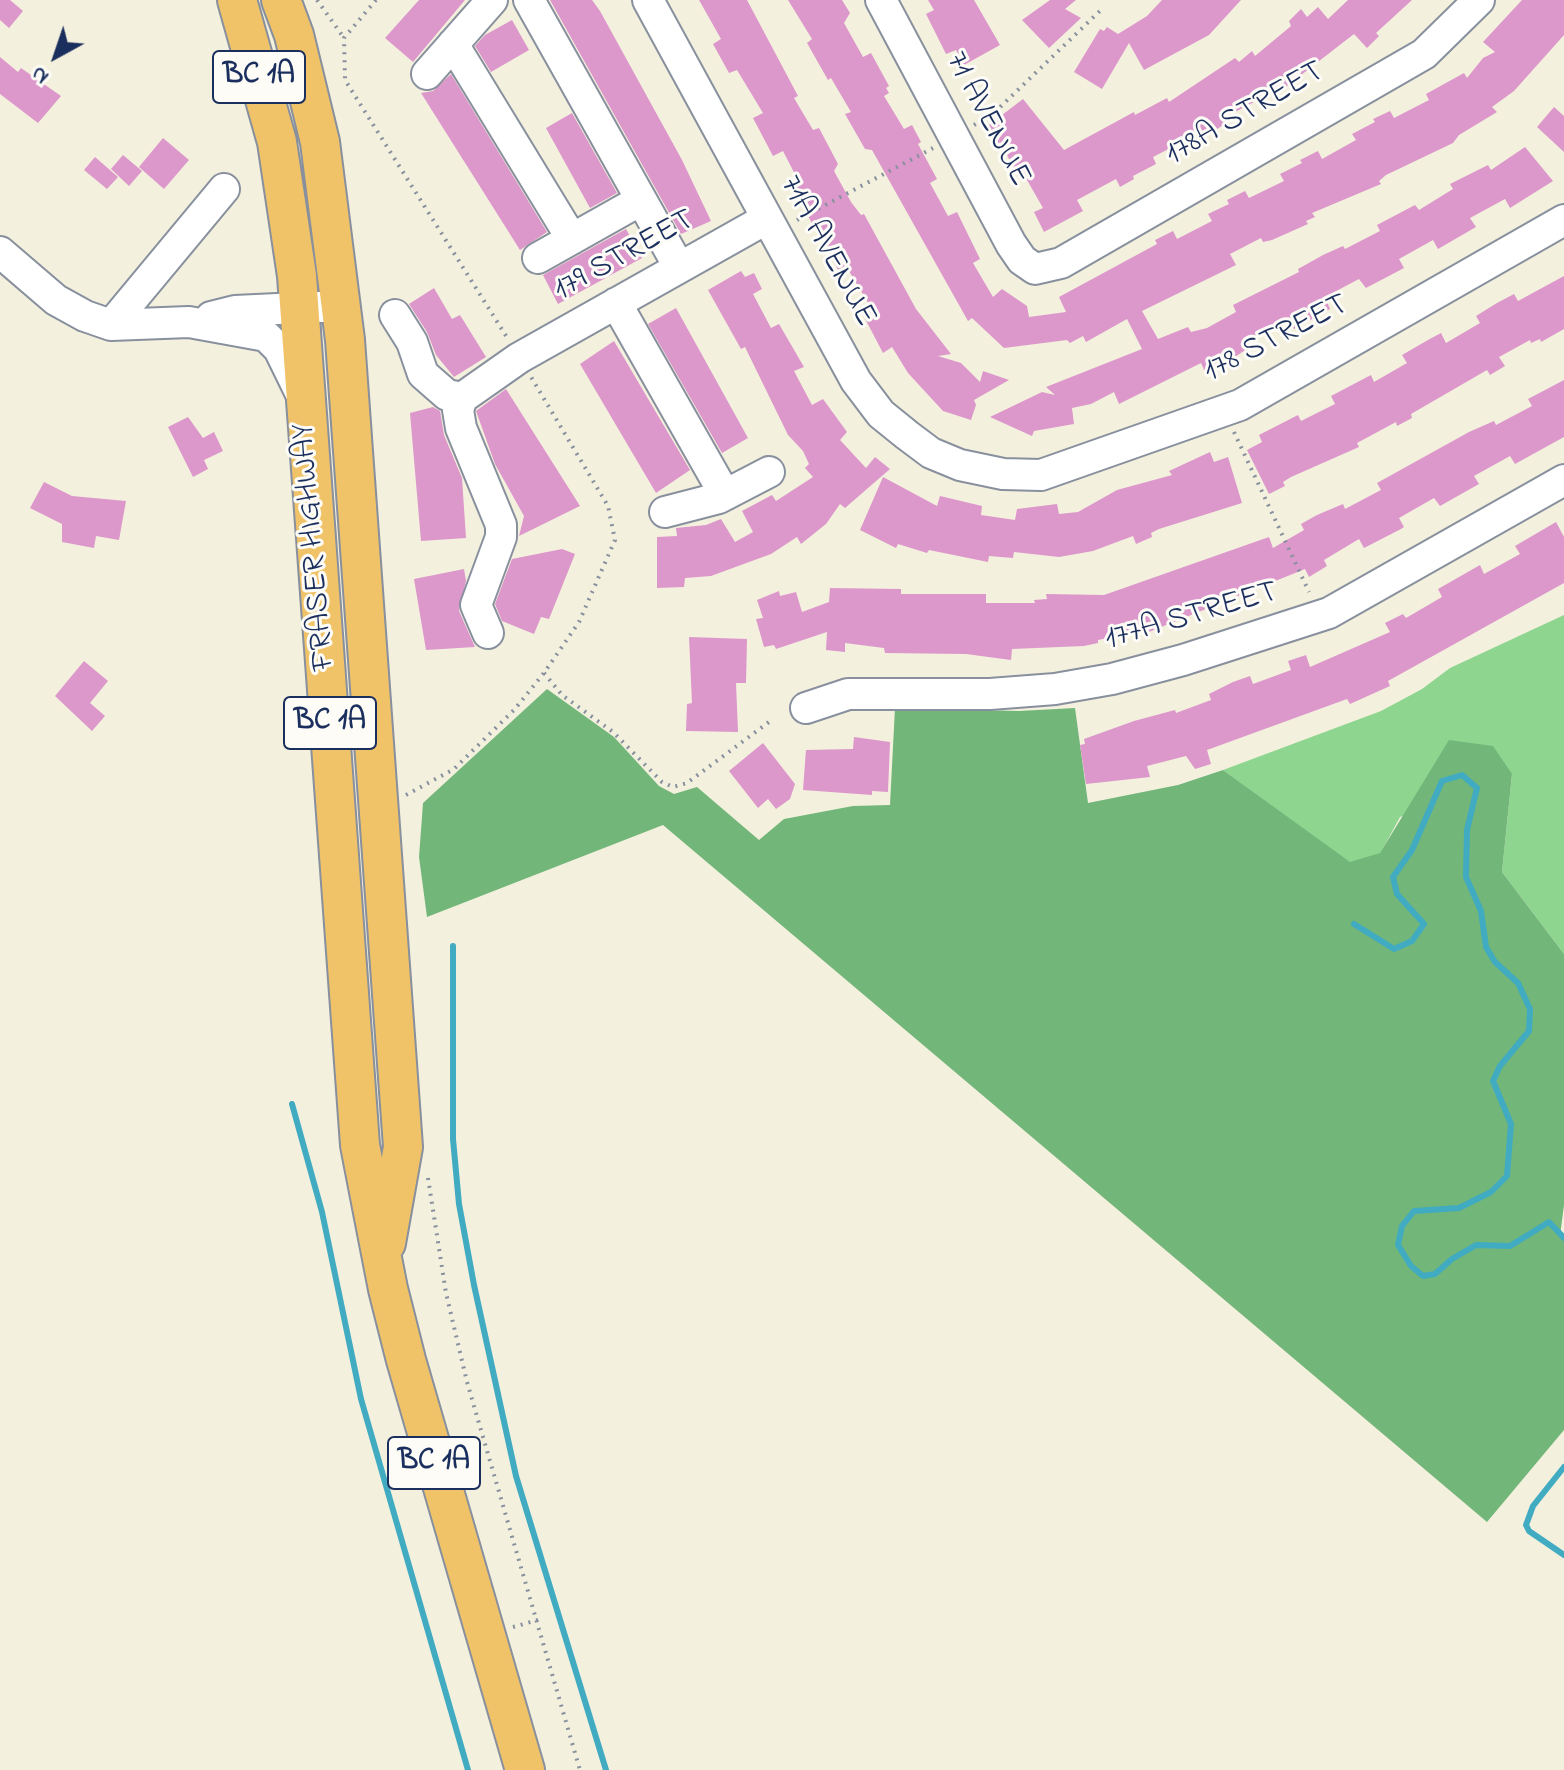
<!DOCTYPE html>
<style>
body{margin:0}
#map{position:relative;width:1564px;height:1770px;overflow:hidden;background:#f4f0de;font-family:"Indie Flower",sans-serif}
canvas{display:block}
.north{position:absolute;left:16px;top:16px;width:80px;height:80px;-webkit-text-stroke:6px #fdfcf7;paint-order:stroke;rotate:220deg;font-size:22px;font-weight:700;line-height:32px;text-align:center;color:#1b2f5e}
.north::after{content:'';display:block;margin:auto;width:28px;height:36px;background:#1b2f5e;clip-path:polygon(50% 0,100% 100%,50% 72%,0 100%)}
</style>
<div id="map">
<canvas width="1564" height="1770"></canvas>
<div class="north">N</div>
</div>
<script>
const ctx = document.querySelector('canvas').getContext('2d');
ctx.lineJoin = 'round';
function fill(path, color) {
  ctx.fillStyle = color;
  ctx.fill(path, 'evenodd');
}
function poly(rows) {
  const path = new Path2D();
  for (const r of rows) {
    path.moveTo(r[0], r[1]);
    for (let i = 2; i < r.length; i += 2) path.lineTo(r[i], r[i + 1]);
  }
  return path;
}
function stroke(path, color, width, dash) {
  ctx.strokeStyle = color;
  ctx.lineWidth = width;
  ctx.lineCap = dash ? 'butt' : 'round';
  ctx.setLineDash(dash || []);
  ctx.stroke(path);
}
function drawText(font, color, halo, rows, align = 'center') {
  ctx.font = font + ' "Indie Flower",sans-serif';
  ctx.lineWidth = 6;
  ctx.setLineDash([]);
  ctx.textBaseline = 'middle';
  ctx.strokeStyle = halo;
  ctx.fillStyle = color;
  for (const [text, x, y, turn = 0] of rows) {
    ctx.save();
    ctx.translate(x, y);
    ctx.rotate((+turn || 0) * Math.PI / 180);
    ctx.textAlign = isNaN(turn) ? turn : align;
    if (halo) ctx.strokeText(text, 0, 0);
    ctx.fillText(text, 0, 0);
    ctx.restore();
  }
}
const green = poly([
 [1564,615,1564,954,1502,872,1512,774,1400,817,1380,854,1350,863,1223,770,1381,711,1422,689,1450,668]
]);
const forest = poly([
 [547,689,614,737,659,786,674,794,697,787,759,840,784,819,853,806,890,805,895,708,1019,711,1075,708,1088,803,1178,785,1223,770,1350,862,1380,853,1449,740,1493,746,1512,774,1502,872,1564,954,1564,1205,1560,1236,1564,1240,1564,1430,1487,1522,663,825,427,917,419,857,423,803]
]);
const stream = poly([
 [1354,924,1394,949,1412,941,1424,924,1397,894,1393,877,1412,850,1442,781,1462,775,1477,788,1467,830,1466,877,1481,911,1486,947,1495,962,1518,983,1530,1009,1529,1031,1500,1066,1493,1081,1511,1124,1507,1176,1491,1192,1459,1208,1414,1211,1402,1226,1398,1245,1411,1266,1423,1276,1435,1274,1452,1259,1476,1245,1510,1246,1549,1222,1564,1238],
 [453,946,453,1139,459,1204,474,1285,516,1476,606,1770],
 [292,1104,322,1212,361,1399,468,1770],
 [1564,1467,1533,1506,1526,1525,1529,1531,1564,1555]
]);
const building = poly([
 [0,0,10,0,23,11,9,28,0,20],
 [419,0,465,0,413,62,385,38],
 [550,0,592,0,600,11,682,160,711,221,681,234],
 [699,0,747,0,798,96,794,98,813,130,819,128,838,164,834,171,851,202,861,215,864,214,916,309,951,354,938,356,961,363,980,382,983,371,1009,380,974,400,976,405,971,420,943,411,908,373,892,347,883,353,861,311,870,306,849,271,841,275,803,207,792,188,800,184,783,151,773,156,753,118,763,113,737,70,729,73,713,44,721,39],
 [788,0,842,0,850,13,844,23,863,57,871,53,889,86,886,88,889,93,884,96,904,129,912,125,921,142,918,144,937,179,930,183,948,216,957,212,980,259,973,263,993,297,1002,289,1027,306,1029,317,1066,312,1059,297,1157,244,1155,240,1173,231,1177,239,1212,221,1208,214,1229,204,1227,200,1245,191,1249,198,1284,181,1280,174,1302,163,1300,160,1318,151,1322,159,1356,140,1352,134,1375,122,1373,119,1390,111,1394,118,1429,100,1426,94,1464,73,1467,78,1483,58,1495,52,1483,42,1522,0,1564,0,1564,35,1514,91,1492,107,1497,112,1459,135,1453,143,1386,175,1379,181,1381,184,1312,213,1315,217,1306,221,1308,224,1272,240,1263,242,1261,238,1230,254,1236,265,1142,311,1158,339,1188,327,1191,332,1207,328,1236,312,1233,305,1299,272,1298,269,1323,255,1343,246,1345,249,1380,231,1377,225,1415,205,1419,210,1453,189,1450,184,1488,165,1491,170,1525,147,1553,181,1510,208,1505,199,1470,218,1476,227,1438,249,1433,240,1399,259,1404,268,1366,288,1359,279,1325,297,1330,309,1294,329,1288,321,1254,339,1256,343,1224,364,1205,372,1201,363,1119,404,1114,392,1091,404,1072,408,1074,424,1034,431,1032,436,990,417,1042,392,1055,395,1046,387,1142,349,1127,319,1086,342,1083,336,1070,343,1067,340,1004,348,972,318,968,321,872,150,865,149,845,114,851,112,831,78,828,80,807,43,812,39],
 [928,0,974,0,1000,45,964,65,956,50,946,54,926,14,934,10],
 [1050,0,1076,0,1065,9,1081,18,1049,48,1022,20],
 [1162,0,1241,0,1209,35,1144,70,1129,43,1102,89,1074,72,1100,29,1104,31,1107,27,1118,34,1147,16],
 [1348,0,1412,0,1376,33,1379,36,1367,48,1354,34,1274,96,1271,93,1222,119,1225,124,1190,146,1186,140,1153,157,1156,164,1133,176,1134,179,1120,187,1116,179,1077,200,1083,211,1044,232,1034,212,1043,208,1023,173,1016,172,1000,142,997,145,985,128,1023,99,1064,150,1134,112,1135,115,1167,98,1169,102,1235,58,1239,62,1252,51,1255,56,1291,26,1289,21,1301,9,1307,17,1318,7,1328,19],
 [512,20,529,50,491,72,475,46,485,35],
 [0,57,18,72,21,68,61,96,38,123,0,94],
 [451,74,547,232,520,250,421,93,433,91],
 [1554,107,1564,116,1564,152,1537,127],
 [572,113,617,193,590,208,546,128],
 [163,138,189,160,164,189,139,167],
 [123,155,142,171,129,186,111,169],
 [95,157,118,177,107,189,84,170],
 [626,229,642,258,558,304,543,275],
 [741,271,745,277,754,273,762,289,753,294,771,328,779,324,804,367,794,371,812,405,823,399,847,432,840,440,866,468,875,457,890,469,845,508,840,504,826,524,801,544,797,537,771,554,711,576,685,578,684,587,657,588,657,537,677,536,676,528,706,525,721,519,735,542,753,532,742,511,772,495,776,501,813,477,805,468,809,464,803,451,788,435,745,347,741,349,708,290],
 [1564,276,1564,329,1541,342,1540,339,1531,343,1530,340,1499,357,1505,366,1490,375,1487,370,1411,414,1412,418,1397,426,1396,422,1357,443,1359,447,1291,477,1283,482,1285,486,1269,494,1247,450,1262,442,1259,435,1298,415,1301,421,1335,404,1331,396,1371,375,1374,382,1407,363,1402,355,1428,340,1441,333,1446,343,1480,323,1476,316,1497,303,1514,294,1518,301],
 [434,288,452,319,460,315,486,357,454,377,436,355,427,332,409,304],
 [676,308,748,438,722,453,648,324],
 [614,341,690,470,656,493,580,364],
 [1564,380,1564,437,1515,464,1510,456,1474,476,1479,484,1440,506,1434,498,1399,518,1404,527,1401,529,1364,548,1359,539,1324,560,1327,566,1309,577,1305,569,1144,634,1143,631,1098,640,1098,643,1084,646,1012,649,1011,660,966,654,885,653,884,648,845,643,845,652,826,650,827,632,776,649,774,645,764,647,756,619,763,618,757,600,779,591,780,596,796,592,802,612,829,602,830,588,901,589,901,594,986,594,986,603,1035,603,1034,600,1047,599,1046,594,1104,595,1269,537,1273,548,1304,530,1301,524,1317,515,1343,504,1345,509,1381,490,1377,483,1469,432,1494,421,1496,425,1532,406,1528,399],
 [506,389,580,506,519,536,524,516,495,464,476,411],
 [433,407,440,411,444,435,462,478,466,538,421,541,410,413],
 [188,417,203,438,214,432,223,451,204,460,208,469,193,477,168,427],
 [1210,452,1214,462,1228,457,1242,503,1159,529,1151,533,1152,537,1136,544,1133,536,1093,551,1059,557,1014,552,1013,558,989,556,988,562,929,550,927,553,898,544,896,548,860,530,883,477,937,506,940,496,982,506,981,515,1015,520,1017,509,1057,504,1059,514,1078,512,1117,490,1172,475,1169,471],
 [44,482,72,496,126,501,119,540,96,536,94,548,62,542,62,524,30,508],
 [1556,522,1564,537,1564,583,1388,681,1390,686,1350,704,1347,699,1207,750,1211,764,1195,769,1186,756,1147,766,1150,777,1086,784,1080,745,1085,744,1084,739,1134,721,1175,710,1176,713,1211,700,1209,694,1233,682,1250,676,1253,684,1291,670,1288,661,1306,655,1310,667,1390,632,1385,623,1403,614,1406,618,1442,597,1438,589,1480,565,1484,574,1520,554,1515,546],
 [562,549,575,554,549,619,541,617,534,634,502,621,495,604,512,559],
 [464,569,466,581,459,611,475,647,426,650,414,579],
 [689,637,747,639,746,683,736,683,738,732,686,731,687,704,692,703],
 [84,661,108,681,90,703,105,716,92,731,55,696],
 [854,737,890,742,888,792,872,791,872,795,803,790,806,750,853,749],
 [763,743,795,784,790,799,776,809,768,799,758,808,729,771]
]);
const path = poly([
 [317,0,344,38],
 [376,0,344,38,345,80,508,339],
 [974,125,995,112,1104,7],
 [797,220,933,148],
 [1234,432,1309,592],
 [544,673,562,695,613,732,662,782,673,787,687,783,773,719],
 [406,795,454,769,514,710,544,673,579,622,615,540,608,506,531,377],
 [428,1178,446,1293,467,1382,580,1770],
 [513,1627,538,1620]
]);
const minor = poly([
 [529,0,679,267],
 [648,0,856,381,881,414,907,435,931,453,960,465,1003,474,1041,475,1240,405,1564,220],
 [881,0,1011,244,1022,260,1035,269,1061,263,1424,54,1479,0],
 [453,44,572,239],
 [427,74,492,0],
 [0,252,56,300,85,316,111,325,189,322,266,336,279,349,302,396],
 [538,258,641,200],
 [616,303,725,495],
 [395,315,412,342,423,374,447,395,462,398],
 [211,317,235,311,341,306],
 [111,325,224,189],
 [665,512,719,498,769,472],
 [488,633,476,605,501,537,501,525,461,428,458,410,462,398,519,358,766,219],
 [806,708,848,694,990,694,1055,689,1112,679,1183,660,1329,613,1564,480]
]);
const major = poly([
 [237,0,277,142,297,276,360,1145,388,1289,406,1360,525,1770],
 [281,0,294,35,320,142,345,340,403,1147,386,1243]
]);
const shields = [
 [259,77,92],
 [330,723,92],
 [434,1463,92]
];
const shieldNames = [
 ["BC 1A",259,77],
 ["BC 1A",330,723],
 ["BC 1A",434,1463]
];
const streetNames = [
 ["178A STREET",1246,115,-30],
 ["71 AVENUE",986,120,62],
 ["71A AVENUE",826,252,61],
 ["179 STREET",625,257,-29],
 ["178 STREET",1277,340,-27],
 ["FRASER HIGHWAY",316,547,-95],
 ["177A STREET",1192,618,-16]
];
fill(green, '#8ed590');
fill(forest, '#72b67a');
stroke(stream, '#41abc1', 6);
fill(building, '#dc97cb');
stroke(minor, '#88909e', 34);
stroke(major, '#88909e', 42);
stroke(path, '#88909e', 4, [2, 6]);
stroke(minor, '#fff', 30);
stroke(major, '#f1c369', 38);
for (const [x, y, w] of shields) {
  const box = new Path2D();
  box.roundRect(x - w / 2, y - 26, w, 52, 6);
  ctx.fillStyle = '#fdfcf7';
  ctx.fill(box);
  stroke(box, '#1b2f5e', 2);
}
drawText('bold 30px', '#1b2f5e', null, shieldNames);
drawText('32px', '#1b2f5e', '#fdfcf7', streetNames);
</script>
